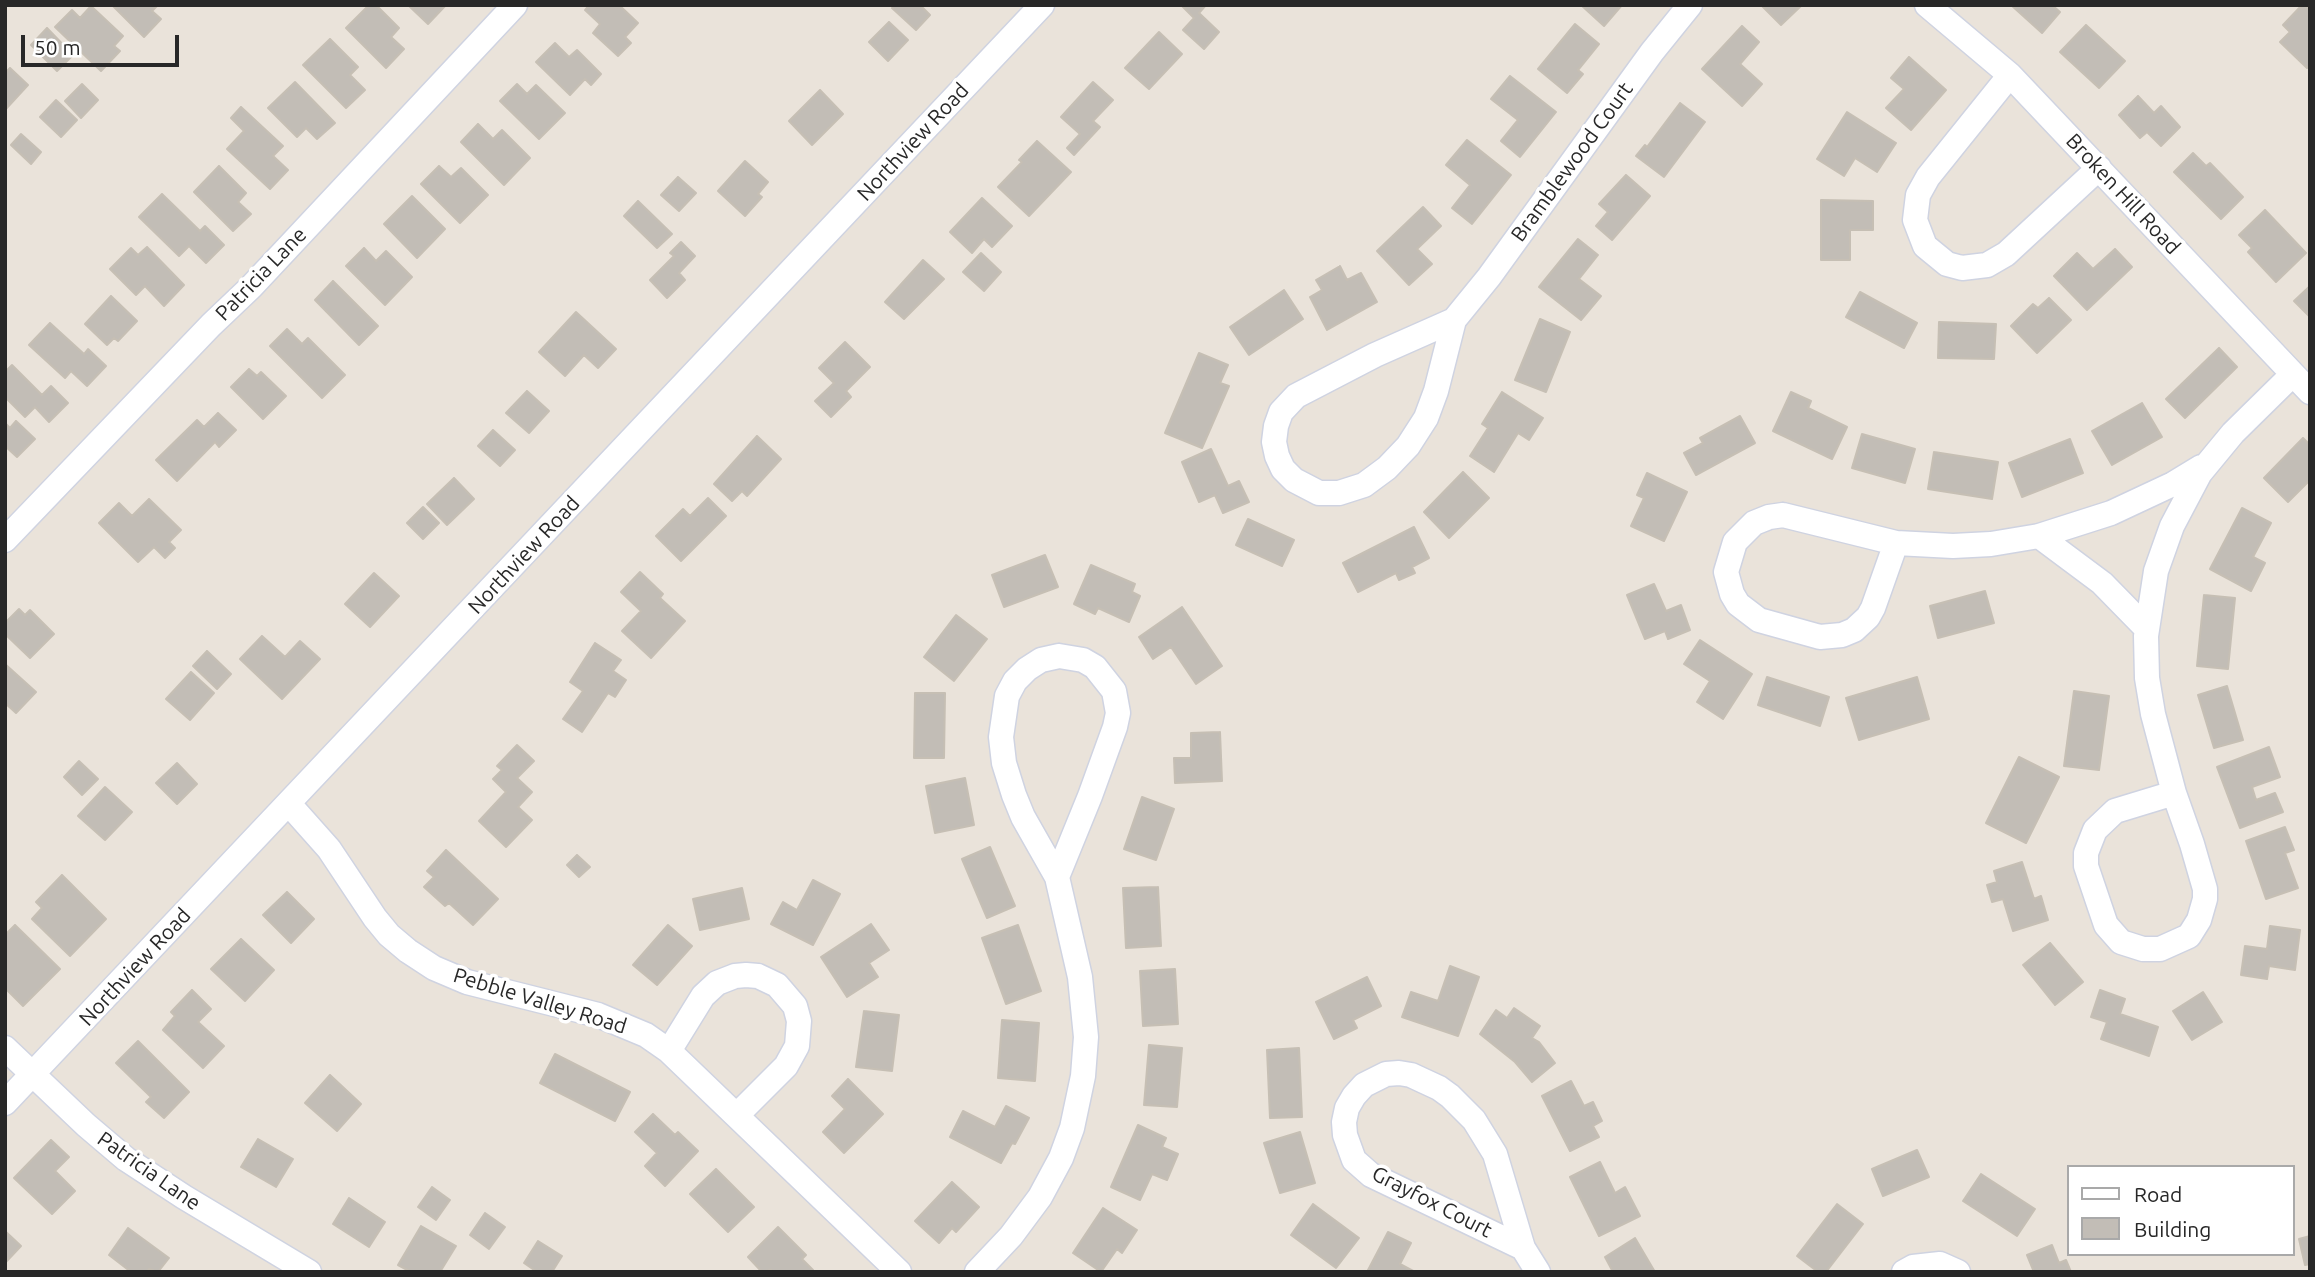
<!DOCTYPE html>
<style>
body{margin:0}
#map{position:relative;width:2315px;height:1277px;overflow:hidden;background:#eae3da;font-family:Ubuntu,sans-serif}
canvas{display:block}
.frame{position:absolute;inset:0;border:7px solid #282828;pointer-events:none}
.legend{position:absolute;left:2067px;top:1165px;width:228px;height:91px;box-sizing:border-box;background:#fff;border:2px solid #a9a9a9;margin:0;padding:9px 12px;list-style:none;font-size:21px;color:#282828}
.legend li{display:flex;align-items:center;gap:14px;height:35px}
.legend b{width:35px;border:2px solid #a9a9a9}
.scale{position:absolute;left:21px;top:35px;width:158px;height:32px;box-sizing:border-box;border:4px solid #282828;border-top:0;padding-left:9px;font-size:21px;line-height:24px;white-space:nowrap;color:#282828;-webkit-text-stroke:5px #fff;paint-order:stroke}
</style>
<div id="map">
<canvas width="2315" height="1277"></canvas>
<div class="frame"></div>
<ul class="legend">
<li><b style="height:9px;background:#fff"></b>Road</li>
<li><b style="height:19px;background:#c2bdb6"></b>Building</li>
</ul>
<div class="scale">50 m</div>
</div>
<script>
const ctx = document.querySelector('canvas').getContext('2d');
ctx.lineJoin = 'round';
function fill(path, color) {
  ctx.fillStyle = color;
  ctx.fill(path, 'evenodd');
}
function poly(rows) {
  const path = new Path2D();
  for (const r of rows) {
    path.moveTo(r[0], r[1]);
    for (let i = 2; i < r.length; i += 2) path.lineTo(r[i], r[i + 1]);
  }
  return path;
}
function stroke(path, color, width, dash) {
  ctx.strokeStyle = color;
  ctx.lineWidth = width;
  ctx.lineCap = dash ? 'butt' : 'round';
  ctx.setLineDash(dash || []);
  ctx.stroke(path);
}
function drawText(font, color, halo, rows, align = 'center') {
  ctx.font = font + ' Ubuntu,sans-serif';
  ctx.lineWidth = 7;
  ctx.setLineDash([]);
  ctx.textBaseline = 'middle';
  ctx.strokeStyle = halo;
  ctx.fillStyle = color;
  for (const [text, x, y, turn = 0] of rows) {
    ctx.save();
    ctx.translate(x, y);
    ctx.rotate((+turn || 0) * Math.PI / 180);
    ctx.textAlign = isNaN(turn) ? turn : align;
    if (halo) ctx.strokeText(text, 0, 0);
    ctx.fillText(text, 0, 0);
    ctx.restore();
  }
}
const building = poly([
 [112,5,158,5,152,11,161,19,144,37,112,5],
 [369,5,376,5,399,28,391,37,404,49,386,68,346,28,369,5],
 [408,5,446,5,428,24,408,5],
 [589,5,619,5,638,23,625,37,631,43,618,56,593,33,600,24,585,10,589,5],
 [894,5,920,5,930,15,916,30,892,8,894,5],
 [1181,5,1206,5,1199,13,1219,32,1204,49,1183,30,1194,18,1181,5],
 [1581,5,1622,5,1604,26,1581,5],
 [1761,5,1802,5,1781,25,1761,5],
 [2011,5,2052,5,2060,12,2042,33,2011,5],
 [2302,5,2310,8,2310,65,2307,68,2280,42,2290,32,2283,25,2302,5],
 [91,6,123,36,114,46,120,51,101,71,55,27,72,10,80,18,91,6],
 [889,22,908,40,888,61,869,42,889,22],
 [1575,24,1599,44,1578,70,1583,74,1567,93,1538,69,1575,24],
 [2086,25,2125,61,2099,88,2060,52,2086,25],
 [1742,26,1759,42,1740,64,1762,84,1742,106,1702,69,1742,26],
 [47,28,73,55,57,71,31,45,47,28],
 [1159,32,1182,54,1149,89,1125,68,1159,32],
 [330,39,358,67,350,75,365,90,346,108,303,65,330,39],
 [555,43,569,57,577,50,601,74,591,85,585,79,570,95,536,62,555,43],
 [1909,57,1946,90,1911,130,1886,108,1904,89,1891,78,1909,57],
 [10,68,28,85,5,110,5,73,10,68],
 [1510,76,1556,112,1520,157,1501,141,1518,120,1491,99,1510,76],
 [295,82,335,123,317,139,306,128,297,137,268,108,295,82],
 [1093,82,1113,100,1093,121,1100,127,1074,155,1067,148,1080,134,1061,117,1093,82],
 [82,84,98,100,81,118,65,101,82,84],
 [517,84,527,94,536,85,565,113,539,139,500,101,517,84],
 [820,90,843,114,812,145,789,121,820,90],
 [2138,96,2154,113,2161,106,2180,127,2161,146,2147,132,2140,138,2119,115,2138,96],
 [56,100,77,120,61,137,40,117,56,100],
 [1680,103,1705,122,1664,177,1636,156,1645,145,1647,147,1680,103],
 [241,107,283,146,273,156,288,170,270,189,227,149,244,131,231,118,241,107],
 [1847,112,1896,143,1877,172,1855,158,1844,176,1817,159,1847,112],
 [478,124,493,139,502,130,530,158,504,185,461,142,478,124],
 [21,134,41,152,31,164,11,145,21,134],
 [1467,140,1511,175,1472,224,1452,208,1470,185,1446,165,1467,140],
 [1037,141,1071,172,1029,216,998,187,1022,162,1019,160,1037,141],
 [2193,153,2206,166,2210,163,2243,197,2221,219,2174,172,2193,153],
 [745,161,768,182,758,194,762,197,745,216,718,191,745,161],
 [219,166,246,193,238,202,251,214,233,231,194,192,219,166],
 [439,166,451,177,461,168,488,195,460,223,421,184,439,166],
 [1626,175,1650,196,1612,240,1596,226,1608,212,1599,204,1626,175],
 [678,177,696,193,679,211,661,195,678,177],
 [162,194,200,231,205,226,224,245,206,263,189,246,179,256,139,217,162,194],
 [412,196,445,229,417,258,384,224,412,196],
 [982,198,1012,226,992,247,984,239,972,253,950,232,982,198],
 [1821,200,1873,201,1873,230,1850,230,1850,260,1821,260,1821,200],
 [638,201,672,234,657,248,624,216,638,201],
 [1423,207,1441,226,1417,249,1432,264,1409,285,1377,251,1423,207],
 [2265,210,2306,253,2276,282,2248,252,2252,248,2239,235,2265,210],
 [1578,239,1598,255,1579,279,1601,296,1581,320,1539,287,1578,239],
 [681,242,695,256,679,273,685,280,667,298,650,280,674,256,670,253,681,242],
 [147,247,184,285,164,306,145,286,136,295,110,269,131,248,138,255,147,247],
 [364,248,376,261,386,251,412,277,385,305,346,266,364,248],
 [2115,249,2132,267,2087,310,2054,276,2077,253,2093,269,2115,249],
 [981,253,1001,272,984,291,963,272,981,253],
 [923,260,944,279,904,319,885,302,923,260],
 [1340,266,1347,280,1361,273,1377,302,1327,330,1310,297,1322,290,1316,280,1340,266],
 [333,281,378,326,359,345,315,300,333,281],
 [2310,286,2310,317,2294,301,2310,286],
 [1284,290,1303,319,1249,355,1230,327,1284,290],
 [1860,292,1917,323,1904,348,1846,317,1860,292],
 [111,296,137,321,118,341,114,338,107,345,85,324,111,296],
 [2049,298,2071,320,2037,353,2011,326,2033,304,2038,308,2049,298],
 [576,312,616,349,598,368,584,355,565,376,539,352,576,312],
 [1540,319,1570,332,1546,392,1515,380,1540,319],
 [1939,322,1996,324,1994,359,1938,358,1939,322],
 [50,323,84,354,88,349,106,366,87,386,71,371,65,378,29,345,50,323],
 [287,329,302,344,308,338,345,375,322,398,270,346,287,329],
 [845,342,870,367,846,391,851,397,831,417,815,401,834,383,819,368,845,342],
 [2219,348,2237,367,2185,418,2166,399,2219,348],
 [1199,353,1228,365,1220,383,1229,386,1202,448,1165,433,1199,353],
 [12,365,42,395,51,386,68,403,49,422,35,407,25,417,5,397,5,372,12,365],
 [249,369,257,376,261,372,286,396,263,419,231,387,249,369],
 [527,391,549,411,529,433,506,413,527,391],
 [1502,392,1543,418,1529,440,1518,433,1494,472,1470,456,1488,428,1482,424,1502,392],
 [1791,392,1811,401,1808,408,1847,427,1832,459,1773,431,1791,392],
 [2142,403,2162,437,2112,465,2092,431,2142,403],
 [218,413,236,430,219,447,215,442,177,481,156,460,197,420,204,427,218,413],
 [1740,416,1755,443,1696,475,1684,453,1703,443,1700,438,1740,416],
 [16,421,35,439,17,457,5,446,5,423,10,428,16,421],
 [493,430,515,450,500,466,478,446,493,430],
 [1862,434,1915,449,1905,483,1852,468,1862,434],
 [757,436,781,459,747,496,742,491,732,501,714,484,757,436],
 [2303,438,2310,445,2310,480,2288,502,2264,478,2303,438],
 [2070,439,2083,473,2022,497,2009,463,2070,439],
 [1211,449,1228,486,1239,481,1249,502,1223,513,1215,495,1199,502,1182,462,1211,449],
 [1934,452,1998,462,1992,499,1928,489,1934,452],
 [1463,472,1489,498,1449,538,1424,512,1463,472],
 [1647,473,1687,492,1664,541,1631,526,1644,498,1637,495,1647,473],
 [454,478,474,499,447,525,427,504,454,478],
 [708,498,726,516,681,561,656,536,683,509,690,516,708,498],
 [149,499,181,530,169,542,175,548,165,558,154,547,138,562,99,523,119,503,132,516,149,499],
 [423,507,439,523,423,539,407,523,423,507],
 [2242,508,2271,523,2253,557,2265,563,2251,591,2210,569,2242,508],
 [1248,519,1294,540,1282,566,1236,545,1248,519],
 [1414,527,1429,558,1412,567,1415,573,1399,580,1396,573,1358,592,1343,563,1414,527],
 [1045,555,1058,587,1004,607,992,575,1045,555],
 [1091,565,1135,584,1132,592,1140,596,1129,622,1098,608,1095,614,1074,604,1091,565],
 [640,572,663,594,660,598,685,621,651,658,622,631,641,611,621,592,640,572],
 [374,573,399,596,370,627,345,604,374,573],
 [1654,584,1666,611,1681,605,1690,630,1668,639,1665,631,1645,639,1627,595,1654,584],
 [1985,591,1994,623,1938,638,1930,606,1985,591],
 [2204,595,2235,598,2228,669,2197,666,2204,595],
 [1182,607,1222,666,1196,684,1171,647,1153,659,1139,637,1182,607],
 [19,609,25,615,30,610,54,634,30,658,5,634,5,623,19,609],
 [956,615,987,639,954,681,924,657,956,615],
 [262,636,285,657,300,641,320,659,282,699,240,659,262,636],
 [1700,640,1752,674,1723,719,1697,702,1710,681,1684,664,1700,640],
 [595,643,621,660,613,671,626,680,615,697,608,693,582,732,563,719,583,691,570,682,595,643],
 [207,651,231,674,217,689,193,666,207,651],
 [5,664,36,692,16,713,5,703,5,664],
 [191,672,214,693,190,720,166,699,191,672],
 [1767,677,1829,697,1820,726,1758,705,1767,677],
 [1917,677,1929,719,1859,740,1846,698,1917,677],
 [2227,686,2243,740,2214,748,2198,695,2227,686],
 [2074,691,2109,696,2099,770,2064,766,2074,691],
 [915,693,945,693,944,758,914,758,915,693],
 [1220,732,1222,781,1175,783,1174,758,1191,758,1191,733,1220,732],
 [517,745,534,761,517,778,532,792,518,807,532,820,506,847,479,821,506,792,493,779,502,770,497,766,517,745],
 [2269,747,2280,777,2252,787,2256,800,2275,793,2283,812,2240,828,2217,767,2269,747],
 [2019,757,2059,777,2026,843,1986,823,2019,757],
 [79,761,98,779,82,795,64,777,79,761],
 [177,763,197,784,177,804,156,783,177,763],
 [965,778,974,825,935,833,926,786,965,778],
 [105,787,132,812,105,840,78,816,105,787],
 [1142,797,1174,809,1156,860,1124,849,1142,797],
 [2285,827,2294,850,2285,853,2298,888,2266,899,2246,841,2285,827],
 [990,847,1015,906,987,918,962,859,990,847],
 [446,850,498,899,473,925,449,903,445,906,424,887,434,877,427,871,446,850],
 [577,855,590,867,579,877,567,865,577,855],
 [2022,862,2034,899,2041,896,2048,920,2013,931,2003,899,1992,902,1987,885,1997,882,1994,871,2022,862],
 [62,875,106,919,70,956,32,919,42,908,36,902,62,875],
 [813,880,840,894,813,945,771,924,783,902,797,910,813,880],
 [1158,887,1161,946,1126,948,1123,888,1158,887],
 [742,888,749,919,700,930,693,899,742,888],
 [287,892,314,919,291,943,263,915,287,892],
 [871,924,889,950,869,963,878,977,847,997,821,957,871,924],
 [15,925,60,969,23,1006,5,988,5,935,15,925],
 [668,925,692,946,657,985,633,965,668,925],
 [1018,925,1041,991,1006,1004,982,938,1018,925],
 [2270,926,2300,930,2295,970,2269,966,2267,979,2241,975,2245,946,2267,949,2270,926],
 [241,939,274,970,245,1001,211,969,241,939],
 [2050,943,2083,982,2055,1005,2023,965,2050,943],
 [1450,966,1479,977,1458,1036,1402,1017,1411,992,1438,1001,1450,966],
 [1175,969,1178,1024,1143,1026,1140,971,1175,969],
 [1367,977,1381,1006,1353,1020,1357,1028,1334,1039,1316,1002,1367,977],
 [192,990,211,1009,198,1022,224,1046,203,1068,163,1030,175,1016,171,1012,192,990],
 [2100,990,2125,999,2120,1014,2158,1027,2149,1056,2101,1039,2107,1022,2091,1017,2100,990],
 [2203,992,2222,1022,2192,1040,2173,1011,2203,992],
 [1514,1008,1540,1026,1532,1038,1539,1042,1555,1063,1532,1082,1515,1062,1480,1034,1496,1010,1507,1018,1514,1008],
 [864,1011,899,1015,892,1071,856,1067,864,1011],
 [1002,1020,1039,1023,1035,1081,998,1078,1002,1020],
 [138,1041,189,1092,164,1118,146,1102,151,1097,116,1063,138,1041],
 [1149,1045,1182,1048,1177,1107,1144,1105,1149,1045],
 [1299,1048,1302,1117,1270,1118,1267,1050,1299,1048],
 [555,1054,630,1092,615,1121,540,1083,555,1054],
 [330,1075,361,1104,337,1131,305,1103,330,1075],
 [848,1079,883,1114,844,1153,823,1132,845,1109,832,1096,848,1079],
 [1571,1081,1584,1106,1593,1102,1602,1121,1593,1126,1599,1137,1570,1151,1542,1096,1571,1081],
 [1006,1106,1029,1118,1015,1144,1012,1143,1001,1163,950,1137,963,1111,995,1127,1006,1106],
 [653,1114,675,1135,678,1132,698,1151,665,1186,645,1166,657,1153,635,1132,653,1114],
 [1138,1125,1166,1138,1162,1147,1178,1154,1167,1180,1152,1174,1140,1200,1111,1187,1138,1125],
 [1300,1132,1315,1183,1280,1193,1264,1143,1300,1132],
 [258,1139,293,1159,276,1187,241,1167,258,1139],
 [51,1140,69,1157,55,1171,75,1191,52,1214,14,1178,51,1140],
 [1917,1150,1929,1177,1883,1196,1872,1169,1917,1150],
 [1600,1162,1615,1193,1625,1187,1640,1216,1599,1236,1570,1177,1600,1162],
 [716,1169,754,1207,728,1232,690,1194,716,1169],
 [1981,1174,2035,1209,2017,1236,1963,1201,1981,1174],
 [952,1182,979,1207,956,1232,952,1228,939,1243,915,1221,952,1182],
 [432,1187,450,1200,436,1220,418,1207,432,1187],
 [349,1198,385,1222,369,1247,333,1224,349,1198],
 [1313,1204,1359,1238,1336,1268,1291,1235,1313,1204],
 [1837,1204,1863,1224,1826,1272,1818,1272,1797,1256,1837,1204],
 [1103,1208,1137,1230,1122,1253,1117,1249,1101,1272,1073,1253,1103,1208],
 [485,1213,505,1227,489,1249,470,1235,485,1213],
 [421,1226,456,1246,440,1272,411,1272,398,1265,421,1226],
 [778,1227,806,1255,802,1259,813,1270,811,1272,773,1272,771,1270,762,1272,748,1257,778,1227],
 [128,1228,169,1258,158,1272,149,1269,147,1272,131,1272,109,1255,128,1228],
 [5,1231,21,1246,5,1263,5,1231],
 [1388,1232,1411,1243,1400,1264,1415,1272,1367,1272,1388,1232],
 [2310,1236,2310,1264,2305,1265,2299,1239,2310,1236],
 [1635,1238,1655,1272,1613,1272,1605,1257,1635,1238],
 [538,1241,562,1256,552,1272,537,1272,524,1263,538,1241],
 [2052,1245,2059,1263,2066,1260,2071,1272,2034,1272,2027,1255,2052,1245]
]);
const minor = poly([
 [1927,5,2010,75,2310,392],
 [2010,75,1928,177,1918,195,1915,220,1925,246,1947,264,1962,268,1987,265,2006,254,2099,168],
 [1454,320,1436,391,1426,418,1408,446,1387,468,1364,485,1339,493,1319,493,1294,480,1283,469,1277,456,1274,442,1276,426,1281,412,1296,396,1375,355,1454,320],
 [1454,320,1489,277,1652,52,1690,5],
 [1783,515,1896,543,1873,608,1868,617,1854,630,1842,635,1820,637,1759,620,1738,604,1732,594,1726,572,1735,542,1754,523,1769,517,1783,515],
 [2039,536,2102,583,2147,629],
 [5,540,211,325,251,287,515,5],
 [1896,543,1953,546,1991,544,2039,536,2111,513,2173,484,2201,467],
 [1059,656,1083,660,1095,667,1114,691,1118,713,1115,727,1090,796,1057,877,1023,817,1014,795,1004,763,1001,737,1007,696,1015,681,1027,669,1041,660,1059,656],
 [2174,793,2153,714,2147,678,2146,636,2156,571,2172,526,2200,473,2233,433,2292,375],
 [2174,793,2192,844,2205,889,2205,899,2199,920,2189,936,2160,949,2143,949,2121,942,2106,925,2086,866,2086,853,2095,830,2115,811,2174,793],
 [289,804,329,849,375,918,389,935,408,951,434,968,467,982,598,1015,646,1035,669,1051,899,1272],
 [5,1048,86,1125,126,1159,184,1197,309,1272],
 [669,1051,703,996,717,983,735,976,746,975,758,976,777,985,795,1006,799,1021,797,1046,786,1066,737,1115],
 [1399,1073,1411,1075,1439,1088,1450,1096,1474,1120,1495,1154,1523,1248,1371,1175,1354,1160,1345,1135,1344,1122,1347,1108,1354,1096,1364,1085,1386,1074,1399,1073],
 [5,1103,1042,5],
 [1523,1248,1538,1272],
 [977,1272,1011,1236,1040,1197,1061,1158,1072,1128,1083,1076,1086,1037,1080,977,1057,877],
 [1904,1272,1913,1267,1940,1264,1958,1272]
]);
const streetNames = [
 ["Northview Road",913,142,-47],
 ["Bramblewood Court",1572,162,-54],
 ["Broken Hill Road",2123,194,47],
 ["Patricia Lane",261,274,-46],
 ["Northview Road",524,555,-47],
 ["Northview Road",135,967,-47],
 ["Pebble Valley Road",540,1001,17],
 ["Patricia Lane",149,1171,35],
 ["Grayfox Court",1432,1202,27]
];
fill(building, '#c2bdb6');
stroke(building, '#c6bfb4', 2);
stroke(minor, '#cfd3e1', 27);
stroke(minor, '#fff', 24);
drawText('21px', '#282828', '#fff', streetNames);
</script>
